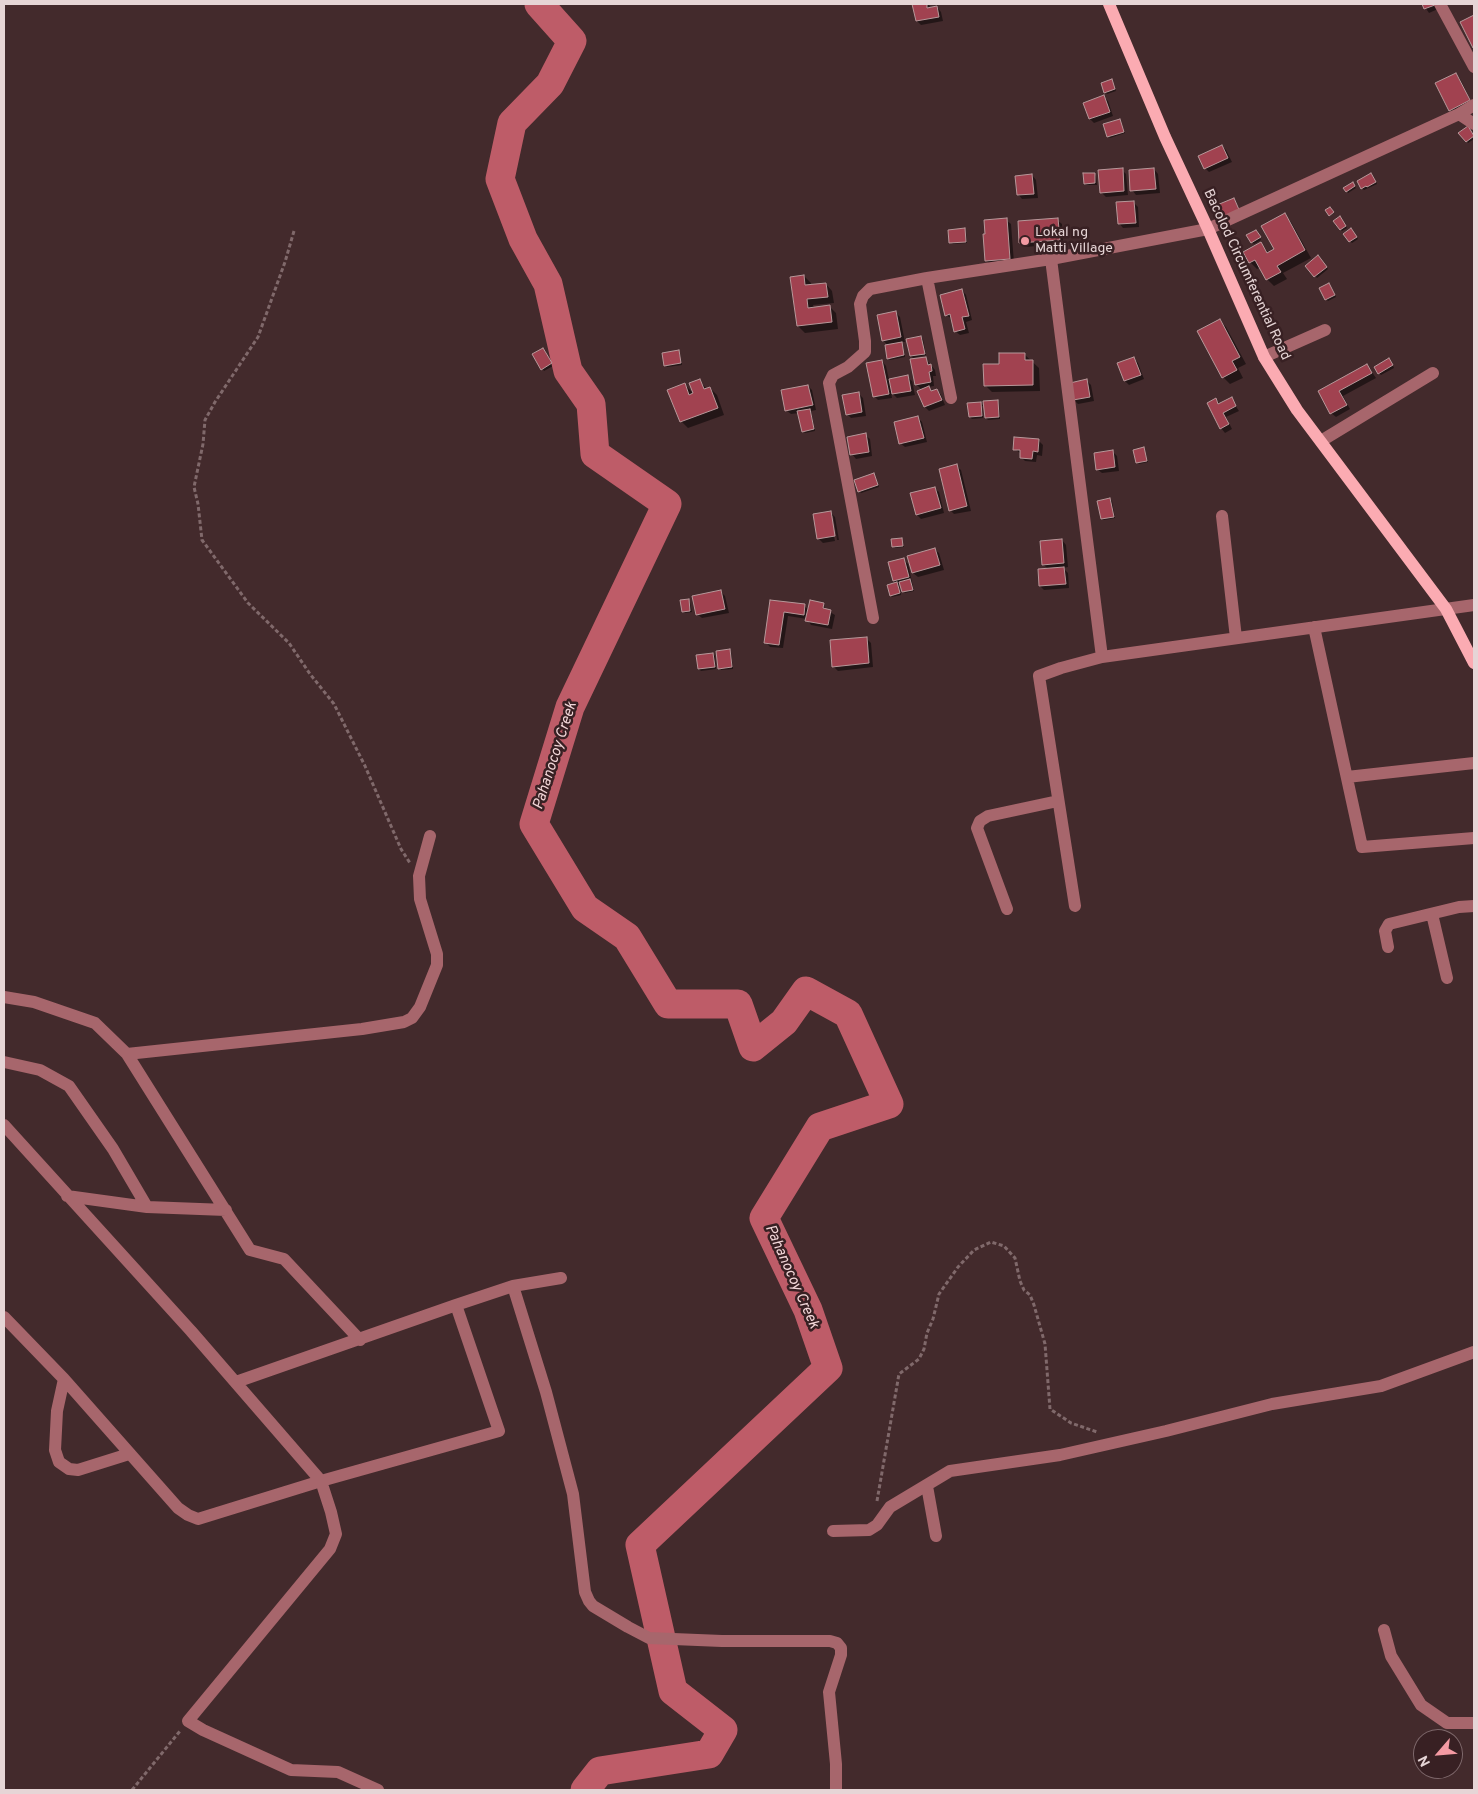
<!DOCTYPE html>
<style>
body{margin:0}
#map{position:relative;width:1478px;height:1794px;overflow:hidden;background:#432a2c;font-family:Overpass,sans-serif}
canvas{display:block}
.frame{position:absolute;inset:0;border:5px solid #e6d5d6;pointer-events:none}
.north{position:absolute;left:1413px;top:1729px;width:50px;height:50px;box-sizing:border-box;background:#382023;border:1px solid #7e686b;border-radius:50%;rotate:243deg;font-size:14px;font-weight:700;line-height:20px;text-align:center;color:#e6d5d6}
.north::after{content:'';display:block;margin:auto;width:18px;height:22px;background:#f49aa3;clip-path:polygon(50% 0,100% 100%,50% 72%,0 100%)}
</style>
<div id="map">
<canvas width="1478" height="1794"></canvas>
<div class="frame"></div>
<div class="north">N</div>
</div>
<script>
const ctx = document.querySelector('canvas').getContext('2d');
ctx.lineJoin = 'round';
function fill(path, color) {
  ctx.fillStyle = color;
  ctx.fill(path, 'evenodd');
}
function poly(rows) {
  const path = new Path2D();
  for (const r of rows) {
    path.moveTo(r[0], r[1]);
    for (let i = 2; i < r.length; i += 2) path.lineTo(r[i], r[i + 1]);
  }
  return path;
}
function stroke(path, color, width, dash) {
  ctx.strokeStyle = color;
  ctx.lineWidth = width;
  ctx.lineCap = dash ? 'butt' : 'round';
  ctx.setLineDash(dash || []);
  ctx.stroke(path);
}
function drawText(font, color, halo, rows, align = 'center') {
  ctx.font = font + ' Overpass,sans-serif';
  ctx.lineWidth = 5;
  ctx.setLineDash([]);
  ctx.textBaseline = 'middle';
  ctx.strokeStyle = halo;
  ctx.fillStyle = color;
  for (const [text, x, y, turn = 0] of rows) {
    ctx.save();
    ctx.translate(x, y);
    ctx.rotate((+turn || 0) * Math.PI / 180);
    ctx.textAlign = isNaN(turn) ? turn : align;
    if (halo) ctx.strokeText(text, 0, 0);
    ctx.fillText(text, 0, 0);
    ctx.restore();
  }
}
const shadow = poly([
 [914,4,929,4,930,8,937,7,941,12,943,21,921,25,917,21],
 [1423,4,1436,4,1438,9,1429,13],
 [1456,74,1460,79,1473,105,1454,115,1450,110],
 [1111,81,1116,91,1107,94,1105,92],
 [1104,97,1108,101,1113,116,1094,123,1090,119],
 [1120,120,1125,133,1110,138,1108,136],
 [1468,127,1474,136,1474,139,1468,143,1467,141],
 [1222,146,1226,150,1232,162,1209,172,1205,168],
 [1154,169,1158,174,1160,193,1136,195,1132,190],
 [1122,170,1126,174,1128,195,1106,197,1101,192],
 [1094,174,1096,176,1097,185,1087,185,1085,184],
 [1032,175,1036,180,1038,198,1022,199,1018,194],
 [1373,176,1377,184,1364,190,1362,188],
 [1354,186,1356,188,1348,193,1347,191],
 [1134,203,1138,207,1139,227,1123,228,1119,223],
 [1284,215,1291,222,1311,258,1283,273,1287,279,1274,286,1267,279,1261,267,1257,269,1250,262,1261,244,1269,253,1276,250],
 [1006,220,1011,224,1014,263,991,265,986,260],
 [1057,220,1062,224,1063,244,1025,247,1021,243,1019,223],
 [1341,220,1347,228,1342,231,1341,230],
 [965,230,966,232,967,243,953,244,951,242],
 [1353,232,1358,239,1352,243,1350,241],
 [1258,233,1261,240,1254,244,1252,242],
 [1318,257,1328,269,1317,278,1307,266],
 [804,276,811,283,811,286,826,284,832,291,834,303,813,305,814,308,829,306,836,313,838,329,805,333,798,326],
 [1330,287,1336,297,1328,301,1326,299],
 [962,290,966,295,972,320,966,322,969,333,960,335,955,331,952,319,946,315],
 [896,313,900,317,905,342,901,342,903,345,905,357,890,360,888,358,888,346,883,340],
 [1219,320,1226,327,1246,364,1238,368,1243,378,1230,384,1223,377,1199,332],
 [921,338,923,339,926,355,913,358,911,356],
 [545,351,553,366,544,371,534,355],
 [679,352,680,353,682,365,667,367,666,365],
 [1024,354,1039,368,1040,391,992,392,985,385,1001,365],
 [925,358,935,370,936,376,933,376,934,386,928,387,933,392,937,390,941,395,945,405,929,411,925,407,922,390,916,384],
 [1134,358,1138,363,1144,379,1129,385,1125,381,1118,364],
 [882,361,886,366,889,380,907,377,912,381,915,395,897,398,891,392,892,398,878,400,874,396],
 [1391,361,1394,368,1381,375,1379,373],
 [1367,365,1376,378,1343,396,1350,409,1336,417,1331,413,1319,392],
 [699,381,707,389,710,388,717,395,724,415,688,428,681,421,684,384,695,395],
 [1087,381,1091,385,1094,401,1078,404,1074,400],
 [808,386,812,390,816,410,811,411,815,431,805,433,803,431,799,413,791,414,786,410],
 [858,393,863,398,866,416,851,418,847,414],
 [1231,399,1239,411,1226,417,1232,429,1225,433,1221,428,1216,400,1220,404],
 [997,401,999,403,1000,419,988,420,986,418],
 [980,403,984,406,982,406,983,418,972,419,970,417],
 [918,418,922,422,927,442,905,447,900,443],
 [865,435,870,439,872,456,856,459,852,454],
 [1038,440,1043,445,1042,456,1037,455,1036,462,1025,461,1021,457,1021,454,1015,449],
 [1143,448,1148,462,1139,464,1138,462],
 [1112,451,1117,456,1119,471,1102,473,1097,469],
 [956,466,961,470,971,511,954,514,950,510],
 [874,475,879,487,861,493,859,491],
 [934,488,939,492,944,513,921,519,917,515],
 [1110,500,1112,501,1115,518,1104,520,1102,519],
 [830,512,835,517,839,540,837,540,833,516,830,516,835,541,823,543,818,538],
 [901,539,904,547,895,548,894,546],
 [1062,540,1066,545,1068,567,1063,568,1068,573,1069,588,1044,590,1040,586,1049,570,1043,564],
 [934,549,939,553,944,570,918,577,913,573,909,556],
 [904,560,908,564,914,591,905,593,901,584,899,585,901,595,892,597,891,595,897,583,894,581],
 [721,592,725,596,729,613,702,618,697,614],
 [688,601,690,602,692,612,685,613,683,611],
 [771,601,804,606,809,610,823,605,828,611,835,615,832,629,811,625,807,619,788,616,783,648,770,647,766,642],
 [866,638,871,643,873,667,838,671,833,666],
 [729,651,731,652,733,669,721,670,720,668],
 [713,654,715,656,716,669,701,671,699,669]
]);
const river = poly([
 [539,4,572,41,550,84,512,123,500,179,523,239,548,284,568,371,591,404,595,454,667,504,570,707,534,824,585,908,627,937,668,1004,738,1004,753,1047,784,1022,806,991,848,1014,889,1104,820,1127,764,1218,808,1310,828,1368,640,1545,673,1691,723,1730,709,1754,600,1771,585,1790]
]);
const building = poly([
 [912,4,927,4,927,8,937,6,939,17,916,21,912,4],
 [1422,4,1434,4,1435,5,1424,9,1422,4],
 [1474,15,1474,47,1473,48,1460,22,1474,15],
 [1456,73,1470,100,1449,111,1435,83,1456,73],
 [1112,79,1115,89,1104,93,1101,83,1112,79],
 [1104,95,1110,112,1089,119,1083,103,1104,95],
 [1120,119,1124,132,1107,137,1103,124,1120,119],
 [1468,126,1474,136,1466,142,1458,133,1468,126],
 [1222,145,1228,158,1204,169,1198,156,1222,145],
 [1123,168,1124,191,1100,193,1098,170,1123,168],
 [1154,168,1156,189,1130,191,1129,170,1154,168],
 [1083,173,1095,173,1095,183,1084,184,1083,173],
 [1371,173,1376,182,1367,187,1366,186,1361,189,1357,181,1371,173],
 [1032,174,1034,194,1017,195,1015,176,1032,174],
 [1353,182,1355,186,1346,192,1343,188,1353,182],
 [1234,198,1240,212,1222,219,1217,205,1234,198],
 [1134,201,1136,223,1118,224,1116,202,1134,201],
 [1330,207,1334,212,1329,216,1325,210,1330,207],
 [1285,213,1305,250,1277,266,1281,272,1266,280,1255,260,1249,263,1243,252,1261,242,1267,253,1274,249,1261,226,1285,213],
 [1340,216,1346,226,1340,230,1333,221,1340,216],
 [1007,218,1010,259,985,261,983,234,985,234,984,220,1007,218],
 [1058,218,1060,240,1019,243,1018,221,1058,218],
 [965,228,966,242,949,243,948,230,965,228],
 [1351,228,1357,237,1349,242,1343,234,1351,228],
 [1256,230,1261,237,1251,243,1246,235,1256,230],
 [1318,255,1327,267,1314,277,1305,266,1318,255],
 [804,275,805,285,826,283,828,297,807,299,808,308,830,305,832,322,797,326,790,277,804,275],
 [1329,283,1335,295,1325,300,1319,288,1329,283],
 [962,289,969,316,962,317,965,329,954,332,950,314,945,316,940,295,962,289],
 [896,311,901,337,882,341,877,315,896,311],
 [1220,319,1240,357,1232,361,1237,370,1222,378,1197,331,1220,319],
 [921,336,925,354,910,356,906,339,921,336],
 [902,342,904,355,887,359,885,345,902,342],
 [543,348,552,363,541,370,532,354,543,348],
 [679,350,681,363,664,366,662,353,679,350],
 [999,353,1025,353,1025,360,1033,360,1033,385,984,386,983,364,999,364,999,353],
 [926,357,928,365,931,364,932,371,929,372,931,382,915,385,910,359,926,357],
 [1134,357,1141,375,1124,381,1117,363,1134,357],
 [1389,358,1393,365,1378,374,1374,367,1389,358],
 [882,360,889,394,873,397,866,363,882,360],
 [1367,364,1372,373,1339,391,1347,405,1330,414,1318,391,1367,364],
 [908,375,911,391,892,394,889,379,908,375],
 [700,379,704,389,710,387,718,408,680,422,667,390,685,383,689,395,693,393,689,383,700,379],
 [1087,379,1090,397,1073,400,1070,383,1087,379],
 [808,385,813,405,785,411,781,390,808,385],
 [929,386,931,391,937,389,942,400,924,407,917,391,929,386],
 [859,392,862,412,846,415,842,395,859,392],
 [1232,397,1236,406,1223,413,1229,424,1220,429,1207,403,1216,398,1218,404,1232,397],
 [998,400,999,417,985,418,983,401,998,400],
 [981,402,982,416,969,417,967,403,981,402],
 [810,409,814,429,802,432,797,411,810,409],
 [918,416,924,438,899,444,894,422,918,416],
 [866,433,869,452,850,455,847,437,866,433],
 [1014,437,1039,439,1038,452,1033,451,1032,459,1020,458,1020,450,1013,450,1014,437],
 [1144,447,1147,461,1136,463,1133,450,1144,447],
 [1113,450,1115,467,1096,470,1094,453,1113,450],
 [957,464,967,506,949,511,939,469,957,464],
 [874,473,878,485,858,492,854,480,874,473],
 [935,487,941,508,916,515,910,493,935,487],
 [1110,498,1114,517,1101,519,1097,501,1110,498],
 [831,511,835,536,817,539,813,514,831,511],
 [902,538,903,546,892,547,891,539,902,538],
 [1062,539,1064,563,1042,565,1040,541,1062,539],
 [935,548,940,565,912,573,907,556,935,548],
 [904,558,909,577,893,581,888,562,904,558],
 [1064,567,1066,584,1039,586,1038,569,1064,567],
 [910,579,913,590,902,592,899,582,910,579],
 [897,582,900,593,890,596,887,585,897,582],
 [721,590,725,609,696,615,692,596,721,590],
 [689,599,690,611,682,612,680,600,689,599],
 [770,600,805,604,804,615,784,612,779,645,764,643,770,600],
 [810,600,824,603,823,608,831,610,828,625,805,621,810,600],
 [867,637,869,663,832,667,830,640,867,637],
 [730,649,732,667,718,669,716,651,730,649],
 [713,653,715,667,698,669,696,655,713,653]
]);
const path = poly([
 [294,231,285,262,258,337,215,402,205,420,203,444,194,487,198,504,202,540,248,603,289,643,310,674,334,704,365,766,401,849,410,863],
 [877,1501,899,1374,919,1359,924,1349,927,1333,933,1319,939,1294,958,1267,974,1250,991,1242,1004,1246,1015,1258,1020,1281,1024,1290,1030,1295,1034,1305,1045,1344,1050,1409,1071,1423,1097,1432],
 [132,1790,180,1731]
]);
const minor = poly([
 [1440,4,1474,67],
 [1459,114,1474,124],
 [1051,259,1102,657],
 [927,278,951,398],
 [1264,357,1325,330],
 [1321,441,1433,373],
 [1222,516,1236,638],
 [873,618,829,383,833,375,848,367,865,352,865,341,860,304,863,296,870,289,927,278,1051,259,1208,229,1459,114,1474,105],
 [1314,627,1362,847,1474,838],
 [1347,777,1474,763],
 [1075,906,1039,676,1061,668,1102,657,1474,605],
 [1007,909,977,828,980,821,988,816,1058,801],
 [1432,914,1447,978],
 [1388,947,1385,931,1389,924,1459,907,1474,906],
 [4,997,34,1002,95,1023,127,1054,250,1250,284,1259,360,1340],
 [127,1054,362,1029,404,1022,412,1018,420,1007,437,965,437,954,420,899,419,876,430,836],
 [4,1062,40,1070,69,1086,113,1149,147,1207],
 [4,1125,191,1331,321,1481,331,1512,336,1534,330,1549,188,1721,203,1730,291,1770,338,1772,378,1790],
 [67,1196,147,1207,226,1210],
 [513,1286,546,1392,573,1494,585,1592,589,1601,593,1606,628,1627,649,1638,722,1641,830,1641,837,1643,841,1648,841,1655,829,1692,836,1764,836,1790],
 [4,1317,64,1379,178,1508,188,1515,198,1519,321,1481,499,1431,456,1305,513,1286,561,1278],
 [64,1379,57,1411,55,1450,59,1462,69,1469,78,1470,129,1454],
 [236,1382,456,1305],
 [927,1486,936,1536],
 [833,1531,869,1530,877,1525,890,1507,950,1471,1060,1455,1166,1431,1272,1404,1381,1386,1474,1352],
 [1384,1630,1391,1656,1421,1705,1447,1723,1474,1723]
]);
const major = poly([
 [1109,4,1165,137,1208,229,1264,357,1297,410,1446,609,1474,663]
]);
const markers = [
 [1025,241,5,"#f49aa3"]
];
const poiNames = [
 ["Lokal ng",1035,233],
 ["Matti Village",1035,249]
];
const streetNames = [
 ["Bacolod Circumferential Road",1246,275,65]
];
const waterNames = [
 ["Pahanocoy Creek",556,756,-72],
 ["Pahanocoy Creek",791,1277,66]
];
fill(shadow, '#0007');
stroke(river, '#be5c68', 29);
fill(building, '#a14250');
stroke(building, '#b7989a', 1);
stroke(path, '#80696b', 3, [4, 2.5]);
stroke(minor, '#a7666c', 12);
stroke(major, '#fbabb2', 12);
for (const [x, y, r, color] of markers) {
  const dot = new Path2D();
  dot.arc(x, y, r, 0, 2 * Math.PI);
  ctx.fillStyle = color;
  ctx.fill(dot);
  stroke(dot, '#382023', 2);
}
drawText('14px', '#e6d5d6', '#382023', poiNames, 'left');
drawText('14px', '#e6d5d6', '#382023', streetNames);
drawText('italic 15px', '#f2d6d8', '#382023', waterNames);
</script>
